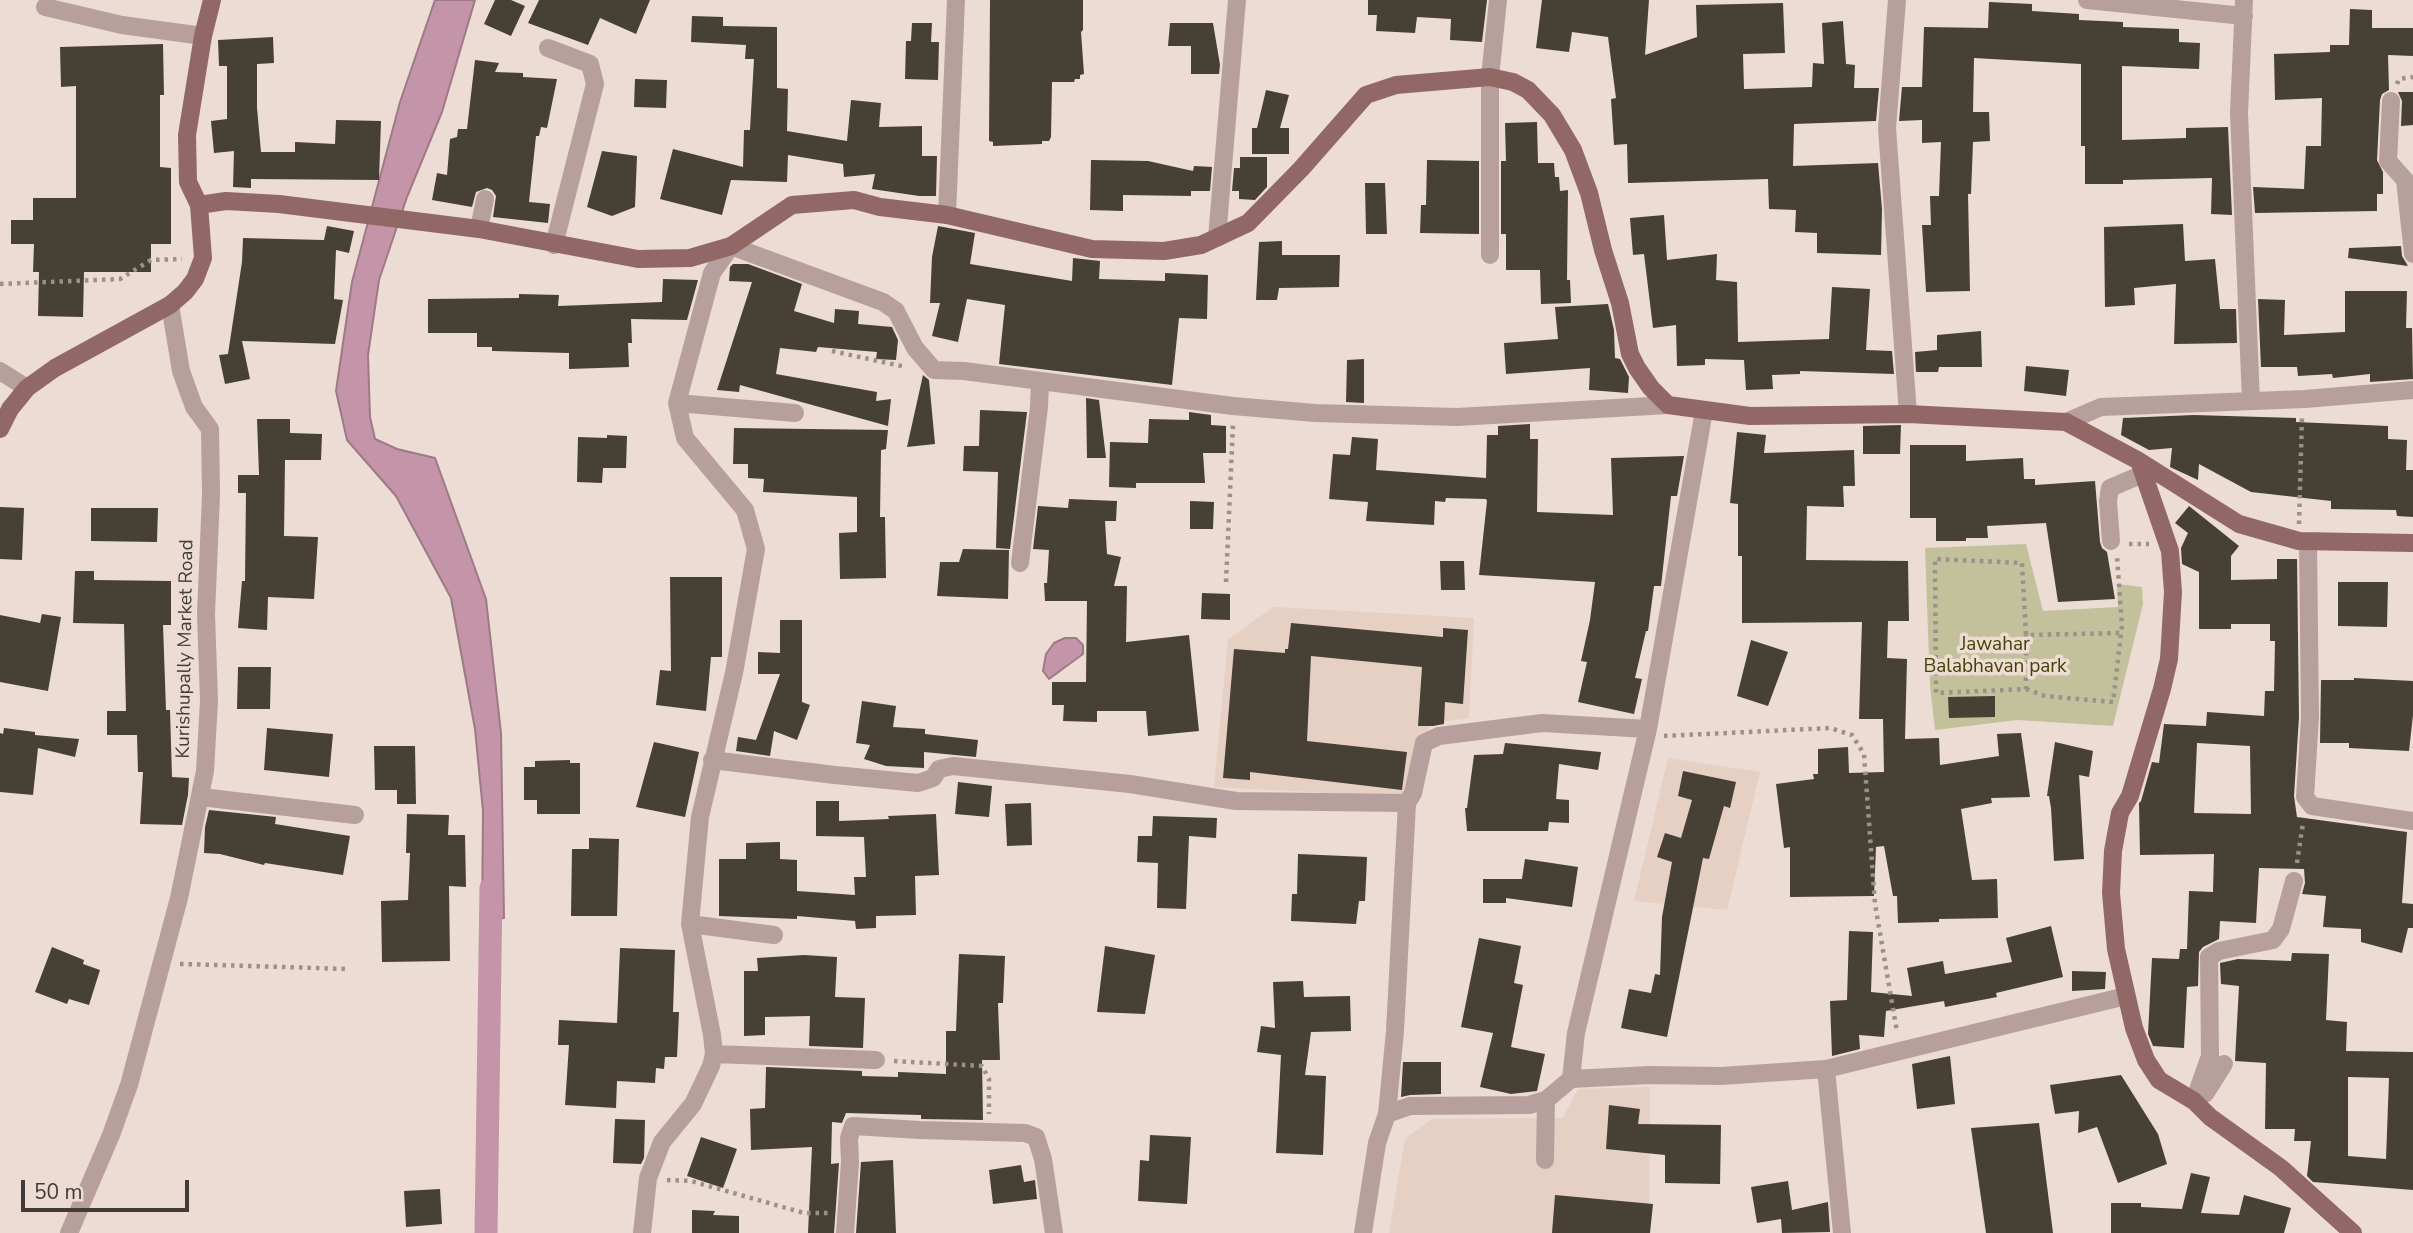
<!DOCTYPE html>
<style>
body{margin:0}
#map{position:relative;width:2413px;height:1233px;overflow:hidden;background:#ecdcd4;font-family:"Nunito Sans",sans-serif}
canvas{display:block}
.scale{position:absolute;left:21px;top:1180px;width:168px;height:32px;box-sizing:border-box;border:4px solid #423c38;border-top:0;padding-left:9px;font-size:21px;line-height:24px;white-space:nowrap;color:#423c38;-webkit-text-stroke:5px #ecdcd4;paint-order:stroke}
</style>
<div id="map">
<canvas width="2413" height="1233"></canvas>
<div class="scale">50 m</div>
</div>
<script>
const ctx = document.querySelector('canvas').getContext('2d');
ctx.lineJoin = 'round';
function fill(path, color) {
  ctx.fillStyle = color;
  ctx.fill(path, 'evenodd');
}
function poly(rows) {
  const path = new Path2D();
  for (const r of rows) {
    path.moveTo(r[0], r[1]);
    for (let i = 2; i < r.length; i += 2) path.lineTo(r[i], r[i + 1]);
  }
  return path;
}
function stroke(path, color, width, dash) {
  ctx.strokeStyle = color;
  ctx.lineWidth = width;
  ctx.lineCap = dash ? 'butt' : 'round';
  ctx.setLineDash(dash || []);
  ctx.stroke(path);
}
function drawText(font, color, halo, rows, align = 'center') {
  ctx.font = font + ' "Nunito Sans",sans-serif';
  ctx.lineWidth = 7;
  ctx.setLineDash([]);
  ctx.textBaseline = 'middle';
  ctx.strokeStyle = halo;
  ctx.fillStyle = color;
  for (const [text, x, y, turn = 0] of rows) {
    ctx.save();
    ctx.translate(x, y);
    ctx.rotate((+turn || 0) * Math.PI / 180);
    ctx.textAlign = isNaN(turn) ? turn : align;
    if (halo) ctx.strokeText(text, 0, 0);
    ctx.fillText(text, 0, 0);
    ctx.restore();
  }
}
const built = poly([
 [1274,607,1474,618,1469,718,1432,723,1412,756,1408,797,1214,787,1228,639],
 [1668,758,1760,772,1727,910,1634,901],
 [1650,1087,1649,1233,1389,1233,1405,1138,1433,1119,1563,1118,1578,1089]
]);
const green = poly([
 [2026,544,2043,611,2118,607,2117,584,2142,587,2143,604,2113,726,2017,720,1935,730,1930,686,1925,548]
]);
const water = poly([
 [435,0,475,0,442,112,407,197,379,280,368,355,370,417,375,439,397,449,435,458,486,599,501,733,504,918,482,921,483,811,475,729,451,598,396,496,347,440,336,391,352,282,400,102,435,0],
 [1065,638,1076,638,1083,645,1083,654,1049,679,1043,671,1046,654,1054,643,1065,638]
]);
const canal = poly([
 [486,1233,491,888]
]);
const building = poly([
 [495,0,511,0,525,6,511,36,484,24],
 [539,0,650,0,636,34,600,18,588,45,528,23],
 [990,0,1083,0,1083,30,1081,32,1084,74,1080,75,1080,79,1075,79,1074,82,1052,82,1051,137,1049,141,1042,141,1042,144,993,146,993,142,989,141],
 [1368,0,1487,0,1482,42,1450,40,1451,19,1417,17,1415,33,1376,31,1377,15,1368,15],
 [1542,0,1649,0,1645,55,1697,37,1696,5,1783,3,1785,53,1743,54,1744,89,1812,87,1813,63,1824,64,1822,23,1843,21,1846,64,1855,65,1854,88,1879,88,1876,121,1794,124,1793,166,1878,163,1882,209,1881,255,1817,253,1817,233,1795,232,1796,210,1769,209,1768,179,1628,183,1627,144,1614,145,1611,99,1616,98,1608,37,1572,32,1569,52,1536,48],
 [1989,2,2032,4,2032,11,2079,14,2079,20,2123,22,2123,27,2179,29,2179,42,2200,43,2199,69,2122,66,2122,140,2186,138,2186,128,2228,127,2232,215,2211,214,2212,178,2123,180,2123,184,2085,184,2085,146,2081,146,2081,64,1974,58,1973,112,1989,112,1990,141,1973,142,1971,194,1968,194,1970,291,1926,292,1922,225,1931,225,1930,196,1939,196,1941,142,1922,143,1922,120,1899,121,1902,87,1922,87,1924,27,1988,28],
 [2350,9,2372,10,2372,28,2413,28,2413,56,2388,55,2389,90,2382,94,2380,100,2377,160,2383,172,2383,194,2377,194,2377,211,2255,213,2253,187,2304,189,2306,146,2321,146,2322,98,2275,100,2274,54,2330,52,2330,45,2349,45],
 [692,16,723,17,723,26,777,27,777,88,788,89,787,131,847,141,851,100,881,103,879,127,922,126,922,156,937,156,936,196,919,196,872,189,875,174,844,177,843,164,788,155,787,182,731,180,722,215,660,199,673,149,743,167,744,130,750,130,754,59,745,59,746,45,691,42],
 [912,23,932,23,931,42,939,42,938,80,905,79,906,41,911,41],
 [1170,23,1213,23,1220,65,1219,74,1191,74,1191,46,1168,46],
 [273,37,274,63,257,64,257,108,261,152,295,152,295,142,335,144,336,120,381,121,379,180,251,179,251,188,233,187,234,151,214,153,211,121,227,119,227,66,219,66,218,40],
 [163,44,164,95,160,95,160,167,171,168,171,244,151,244,151,272,84,272,83,317,38,316,39,272,33,272,34,244,11,244,11,220,33,220,33,198,76,198,76,86,61,87,60,47],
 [475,60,499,63,495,72,523,73,523,77,557,79,547,128,541,127,539,136,536,136,529,202,550,204,548,223,493,217,496,196,492,190,487,188,476,192,472,207,432,200,437,173,447,175,450,139,457,137,458,129,467,129],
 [635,79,667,80,666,108,634,107],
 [1266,90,1289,95,1280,128,1289,128,1289,154,1252,154,1252,128,1257,128],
 [2398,92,2413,92,2413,125,2401,126,2402,101],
 [1537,122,1538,163,1554,163,1555,177,1559,177,1560,191,1568,190,1567,280,1570,280,1571,303,1541,304,1540,270,1506,270,1506,234,1501,234,1501,161,1506,161,1505,123],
 [602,151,637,156,635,207,612,216,587,207],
 [1240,157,1267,157,1267,187,1255,200,1239,199,1239,191,1232,191,1234,168,1240,168],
 [1091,160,1148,161,1193,171,1194,166,1212,167,1210,191,1191,191,1191,196,1123,195,1123,211,1090,210],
 [1427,160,1479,161,1479,234,1420,233,1421,205,1426,205],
 [1365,183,1385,183,1387,234,1366,234],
 [1664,215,1667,260,1717,254,1716,280,1737,282,1738,342,1829,339,1832,287,1870,289,1866,350,1892,351,1894,374,1800,371,1800,374,1772,375,1773,389,1746,390,1744,360,1705,359,1705,365,1677,366,1676,325,1653,328,1644,254,1633,255,1630,218],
 [2183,224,2185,261,2215,259,2220,309,2236,309,2237,343,2174,344,2176,284,2134,288,2135,305,2105,307,2104,227],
 [327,226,354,231,349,253,336,250,334,299,343,300,335,344,242,341,250,379,225,384,219,355,228,354,242,262,243,238,324,240],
 [938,226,975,233,970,264,1072,281,1073,258,1100,261,1099,279,1165,281,1165,273,1208,275,1207,319,1179,318,1172,385,999,364,1005,305,967,299,958,342,932,336,940,303,930,303,932,257],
 [1282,241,1282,255,1340,255,1339,287,1279,288,1277,300,1256,300,1259,242],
 [2401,246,2402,256,2408,266,2348,258,2349,248],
 [733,264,748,264,802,284,794,311,834,323,835,309,859,311,858,324,892,327,898,340,896,360,876,359,877,352,818,347,816,352,780,348,776,374,877,392,876,401,891,399,888,426,740,385,739,392,717,390,752,282,729,281,730,267],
 [663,279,698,280,687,320,631,319,632,343,628,343,629,367,569,369,569,353,492,351,492,347,477,347,477,333,428,333,428,299,519,298,519,294,559,295,558,306,662,302],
 [2345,291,2407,291,2406,328,2412,328,2413,379,2370,382,2370,374,2333,378,2332,374,2298,376,2297,367,2261,367,2258,299,2285,300,2284,335,2345,332],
 [1608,304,1614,330,1615,358,1620,359,1629,377,1628,393,1589,390,1590,368,1506,374,1504,343,1558,339,1555,307],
 [1981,331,1982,367,1939,367,1938,372,1916,372,1915,352,1937,350,1937,335],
 [1364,359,1364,403,1346,402,1347,360],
 [2026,366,2069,370,2066,396,2024,391],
 [923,375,929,380,935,444,907,447],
 [1086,398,1099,400,1106,458,1087,458],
 [980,410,1027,412,1010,549,996,548,998,472,963,471,964,446,979,446],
 [1189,412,1211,415,1211,425,1226,426,1226,453,1203,453,1205,483,1136,483,1136,488,1109,487,1110,442,1148,443,1149,419,1189,420],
 [2194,415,2296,418,2296,422,2388,426,2388,439,2407,440,2406,470,2413,470,2413,517,2397,516,2396,510,2331,509,2331,501,2251,492,2199,464,2198,480,2170,467,2172,448,2149,450,2121,435,2123,418],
 [257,419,290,419,290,433,322,434,321,460,285,460,284,536,318,537,314,599,268,597,267,630,238,628,242,581,245,581,246,493,238,493,238,475,259,475],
 [1530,424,1530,439,1538,439,1537,512,1613,515,1611,458,1684,456,1677,496,1671,496,1661,586,1654,586,1648,631,1646,631,1635,678,1642,679,1634,714,1578,702,1587,662,1581,661,1590,620,1595,582,1479,575,1487,501,1486,499,1446,498,1445,502,1435,501,1434,525,1366,521,1368,502,1329,499,1333,454,1350,455,1352,437,1378,439,1376,470,1486,478,1487,435,1498,435,1498,426],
 [1901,425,1900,454,1863,454,1863,426],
 [734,428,888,430,886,449,881,450,880,517,885,517,886,578,840,579,839,533,857,532,857,497,763,492,764,479,748,478,748,464,733,464],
 [1737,432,1766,435,1764,453,1854,450,1855,486,1843,486,1844,507,1807,506,1806,560,1908,561,1909,621,1888,621,1887,658,1907,659,1905,739,1939,738,1940,765,1999,756,1997,734,2021,733,2030,797,1991,798,1992,803,1961,809,1972,880,1997,879,1998,918,1939,919,1939,922,1898,923,1897,896,1893,896,1884,846,1876,847,1874,896,1790,897,1790,847,1784,848,1776,784,1814,779,1813,774,1818,774,1818,749,1848,747,1849,773,1884,772,1883,719,1859,719,1862,622,1742,623,1742,556,1738,556,1738,504,1730,503],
 [607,435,627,436,626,468,603,468,602,483,577,482,578,437,607,438],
 [1910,445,1966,445,1966,461,2023,458,2024,479,2035,479,2035,485,2095,481,2100,542,2102,548,2107,552,2115,599,2058,602,2046,523,1987,526,1988,538,1966,538,1966,541,1936,541,1936,518,1910,518],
 [1069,499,1117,501,1116,521,1105,521,1107,554,1121,557,1114,586,1127,586,1126,642,1189,635,1199,731,1148,736,1146,711,1097,711,1097,722,1063,721,1064,705,1052,705,1052,682,1086,682,1087,601,1045,601,1044,583,1047,583,1049,550,1033,549,1038,506,1068,508],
 [1190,501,1214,502,1213,529,1190,529],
 [2189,506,2239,546,2231,556,2231,580,2277,579,2277,559,2297,559,2299,717,2294,796,2297,817,2407,832,2402,903,2413,904,2413,928,2408,928,2402,953,2361,942,2361,929,2323,927,2326,896,2302,894,2305,883,2304,869,2259,868,2256,923,2220,921,2219,939,2203,947,2199,952,2198,986,2187,987,2184,1048,2153,1046,2148,1034,2152,958,2179,959,2180,949,2187,949,2189,891,2213,892,2214,854,2140,855,2139,803,2141,801,2152,762,2159,763,2164,724,2206,726,2207,712,2264,716,2265,691,2274,691,2275,641,2270,641,2270,624,2231,624,2231,629,2199,629,2199,572,2182,564,2181,548,2188,533,2175,523],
 [2197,743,2250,746,2251,814,2194,813],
 [0,507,24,508,22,560,0,559],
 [91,508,158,508,157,542,91,541],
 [963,549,1009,550,1008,599,937,596,940,562,959,562],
 [1440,561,1464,561,1465,590,1441,590],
 [75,571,94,571,94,580,171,581,171,625,163,625,166,710,170,710,172,777,189,778,188,795,182,825,140,824,143,772,138,772,137,735,107,735,107,711,126,711,124,624,73,623],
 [670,577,722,577,722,657,711,657,706,711,656,705,660,670,671,671],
 [2338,582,2388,582,2387,627,2338,626],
 [1202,593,1230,594,1230,620,1201,619],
 [42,614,61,617,48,691,0,682,0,615,40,623],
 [780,620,802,620,802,702,810,705,797,740,774,731,770,756,736,751,738,737,756,740,780,674,758,674,758,652,780,653],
 [1291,623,1443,637,1443,628,1468,630,1463,704,1445,702,1444,724,1433,726,1418,726,1422,667,1311,656,1307,741,1407,752,1402,790,1250,772,1250,780,1223,778,1234,649,1285,653,1285,649,1288,649],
 [1751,640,1788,652,1768,706,1737,696],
 [238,667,271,667,270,709,237,709],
 [2354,678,2413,681,2413,715,2409,751,2349,748,2349,743,2320,743,2321,680,2354,680],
 [1995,696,1995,717,1949,718,1948,697],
 [862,701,896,706,893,727,925,729,925,734,978,740,976,757,924,752,924,768,886,766,864,759,870,745,856,743],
 [4,728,35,732,35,735,79,739,75,757,38,748,33,795,0,792,0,733,3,734],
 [267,728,333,734,329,777,264,770],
 [654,742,699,752,685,817,636,807],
 [2055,742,2093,751,2089,777,2079,775,2084,859,2054,861,2051,808,2049,796,2047,796],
 [1505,743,1601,752,1598,770,1559,764,1556,799,1569,800,1569,823,1549,822,1548,831,1467,831,1465,808,1467,808,1474,755,1503,754],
 [374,746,415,746,416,804,397,804,397,790,375,790],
 [570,760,570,763,580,763,580,814,537,814,537,800,524,800,524,767,535,767,535,761],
 [1683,771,1736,782,1730,808,1724,806,1709,859,1703,858,1667,1037,1621,1028,1629,989,1651,993,1655,974,1660,975,1662,917,1672,862,1657,857,1665,833,1681,838,1692,800,1678,796],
 [958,782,992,786,989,817,955,814],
 [816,801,839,801,839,821,889,819,888,816,936,814,939,875,915,876,916,915,876,916,876,928,856,929,855,921,797,916,797,919,719,916,719,859,746,859,746,843,780,842,780,859,797,860,797,891,855,895,854,877,866,877,864,837,816,836],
 [1031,803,1032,845,1007,846,1005,804],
 [209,810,276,817,275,824,350,836,343,875,265,863,264,865,220,854,204,853,205,827],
 [407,814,449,815,448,835,465,835,466,887,449,886,450,961,382,962,381,901,408,900,410,853,406,853],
 [1153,816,1217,818,1216,838,1189,836,1186,909,1157,908,1158,863,1137,862,1138,836,1152,836],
 [589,838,619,839,617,916,571,916,572,849,589,849],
 [1298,854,1367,857,1365,901,1359,901,1356,924,1291,921,1292,894,1297,894],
 [1525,859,1578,867,1572,907,1506,898,1506,903,1483,903,1483,879,1522,879],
 [2051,926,2063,977,1996,993,1997,997,1945,1007,1944,1001,1886,1011,1884,1037,1859,1035,1860,1049,1832,1056,1830,1001,1847,1000,1849,931,1873,932,1871,992,1912,996,1907,968,1943,961,1945,974,2012,962,2006,938],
 [1479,938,1521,946,1514,983,1523,985,1511,1047,1545,1054,1537,1091,1511,1094,1480,1087,1493,1033,1461,1027],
 [1105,946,1155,955,1145,1014,1097,1012],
 [52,947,84,960,83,964,100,970,89,1005,69,999,67,1004,35,992],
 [620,948,675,950,673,1012,679,1012,677,1057,665,1057,664,1069,656,1068,655,1083,617,1081,616,1108,565,1105,569,1045,558,1045,559,1020,617,1023],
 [2292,953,2329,954,2326,1020,2347,1022,2346,1051,2413,1052,2413,1190,2313,1182,2307,1176,2311,1141,2294,1141,2295,1129,2265,1129,2266,1063,2235,1061,2239,986,2221,984,2220,963,2238,959,2291,961],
 [2348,1077,2389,1078,2386,1159,2348,1156],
 [959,954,1005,956,1003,1003,998,1003,1000,1060,982,1060,983,1120,921,1119,921,1115,846,1113,842,1123,832,1122,831,1164,839,1163,834,1233,808,1233,812,1147,751,1150,750,1109,765,1108,766,1067,862,1071,862,1076,898,1077,898,1072,946,1074,946,1031,956,1031],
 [804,955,837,957,835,997,865,998,863,1048,809,1046,810,1016,765,1017,765,1035,744,1036,744,971,758,971,757,958],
 [2072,971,2106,972,2105,989,2072,991],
 [1303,981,1304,997,1350,996,1351,1031,1311,1032,1305,1075,1326,1076,1323,1155,1276,1153,1281,1055,1257,1052,1261,1026,1275,1028,1273,982],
 [1950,1056,1955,1104,1917,1109,1912,1064],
 [1403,1062,1441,1062,1441,1094,1410,1095,1401,1097],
 [2121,1075,2158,1134,2167,1164,2118,1183,2097,1127,2078,1133,2079,1111,2055,1114,2050,1085],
 [1609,1105,1640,1109,1638,1124,1721,1125,1720,1184,1665,1183,1665,1155,1606,1149],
 [615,1119,645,1120,644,1158,641,1164,613,1163],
 [2039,1123,2053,1233,1986,1233,1971,1128],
 [1150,1135,1191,1137,1187,1204,1138,1201,1140,1160,1149,1161],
 [701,1137,737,1149,723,1188,687,1176],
 [893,1160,896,1233,856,1233,861,1162],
 [1021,1165,1024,1182,1035,1180,1037,1199,993,1204,989,1170],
 [2191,1173,2210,1177,2201,1213,2239,1215,2244,1195,2291,1208,2284,1233,2111,1233,2111,1203,2141,1203,2141,1207,2182,1209],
 [1788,1181,1792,1210,1828,1202,1830,1232,1782,1233,1781,1219,1757,1223,1751,1187],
 [440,1189,442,1224,406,1227,404,1191],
 [1555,1195,1653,1204,1650,1233,1552,1233],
 [692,1210,715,1211,713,1215,739,1216,739,1233,692,1233]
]);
const path = poly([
 [2397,84,2399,79,2413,77],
 [0,284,120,279,151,260,182,259],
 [832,351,906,367],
 [2299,524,2302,417],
 [2129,544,2149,544],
 [1226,582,1233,424],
 [2026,635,2026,689,1936,693,1935,559,2022,563,2026,635,2121,633],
 [2026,689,2045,696,2113,702,2122,626,2117,557],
 [1664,736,1830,728,1852,735,1864,754,1875,904,1897,1032],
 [2297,863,2303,823],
 [180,964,349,969],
 [894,1061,982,1066,989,1079,989,1114],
 [667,1180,691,1181,804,1213,829,1213]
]);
const minor = poly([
 [1897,0,1887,128,1908,414],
 [2087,0,2244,16],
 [2244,0,2239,113,2251,401],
 [45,7,122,25,203,36],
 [548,48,590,64,595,84,554,245],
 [2391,101,2388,161,2405,180,2413,254],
 [947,215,956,0],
 [479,229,485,199],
 [1217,238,1237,0],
 [1490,255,1490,77,1498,0],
 [0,371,27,388],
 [677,403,795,413],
 [2066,422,2101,407,2305,399,2413,390],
 [2111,541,2108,501,2110,488,2143,474],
 [2308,542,2310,717,2305,797,2312,806,2413,821],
 [1020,563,1039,407,1040,382],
 [712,760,835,775,918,783,933,778,939,769,953,766,1130,784,1236,801,1407,803],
 [201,797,355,815],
 [690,924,774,935],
 [714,1054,876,1060],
 [1826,1069,1842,1233],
 [1571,1079,1576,1033,1648,729,1704,411],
 [2205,1094,2224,1064],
 [2194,1101,2210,1056,2209,957,2219,951,2273,940,2281,929,2294,881],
 [1387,1114,1410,1106,1529,1105,1546,1100,1571,1079,1650,1075,1721,1076,1826,1069,2126,996],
 [1545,1160,1546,1100],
 [69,1233,111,1135,129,1085,179,898,205,771,209,701,206,614,211,495,210,429,194,407,181,371,170,305],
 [642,1233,648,1178,662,1142,693,1104,711,1066,714,1054,712,1035,690,924,700,817,734,673,756,549,745,510,685,438,677,403,712,273,731,246,883,302,896,311,915,348,934,370,964,371,1233,406,1315,413,1457,417,1668,405],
 [845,1233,850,1162,849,1138,853,1126,920,1130,1025,1133,1036,1137,1043,1159,1054,1233],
 [1363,1233,1377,1143,1387,1114,1395,1031,1407,803,1413,793,1424,743,1439,736,1542,723,1648,729]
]);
const major = poly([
 [199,205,226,201,279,204,479,229,638,259,690,258,731,246,792,205,854,200,880,207,947,215,1092,249,1164,251,1201,245,1248,223,1301,169,1366,95,1396,85,1490,77,1513,82,1528,90,1552,115,1573,150,1589,193,1603,250,1620,303,1630,354,1637,368,1651,388,1668,405,1750,416,1908,414,2066,422,2139,461,2239,524,2299,541,2413,543],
 [0,429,10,409,27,388,55,368,170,305,185,292,195,279,203,258,199,205,188,182,187,135,203,36,212,0],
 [2139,461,2170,551,2173,592,2169,659,2162,689,2130,796,2120,813,2113,851,2111,893,2116,949,2134,1028,2146,1060,2159,1080,2194,1101,2210,1117,2281,1168,2353,1233]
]);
const parkNames = [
 ["Jawahar",1995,645],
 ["Balabhavan park",1995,667]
];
const streetNames = [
 ["Kurishupally Market Road",186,649,-89]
];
fill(built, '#e6cfc3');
fill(green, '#c2c19c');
fill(water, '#c494a8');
stroke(water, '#9d7a86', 2);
stroke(canal, '#c494a8', 23);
fill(building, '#474035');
stroke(path, '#9c908a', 4.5, [3.5, 5]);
stroke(minor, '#b79f9e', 18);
stroke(major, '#926867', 18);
drawText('19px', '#454206', '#ecdcd4', parkNames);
drawText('19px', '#423c38', '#ecdcd4', streetNames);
</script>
